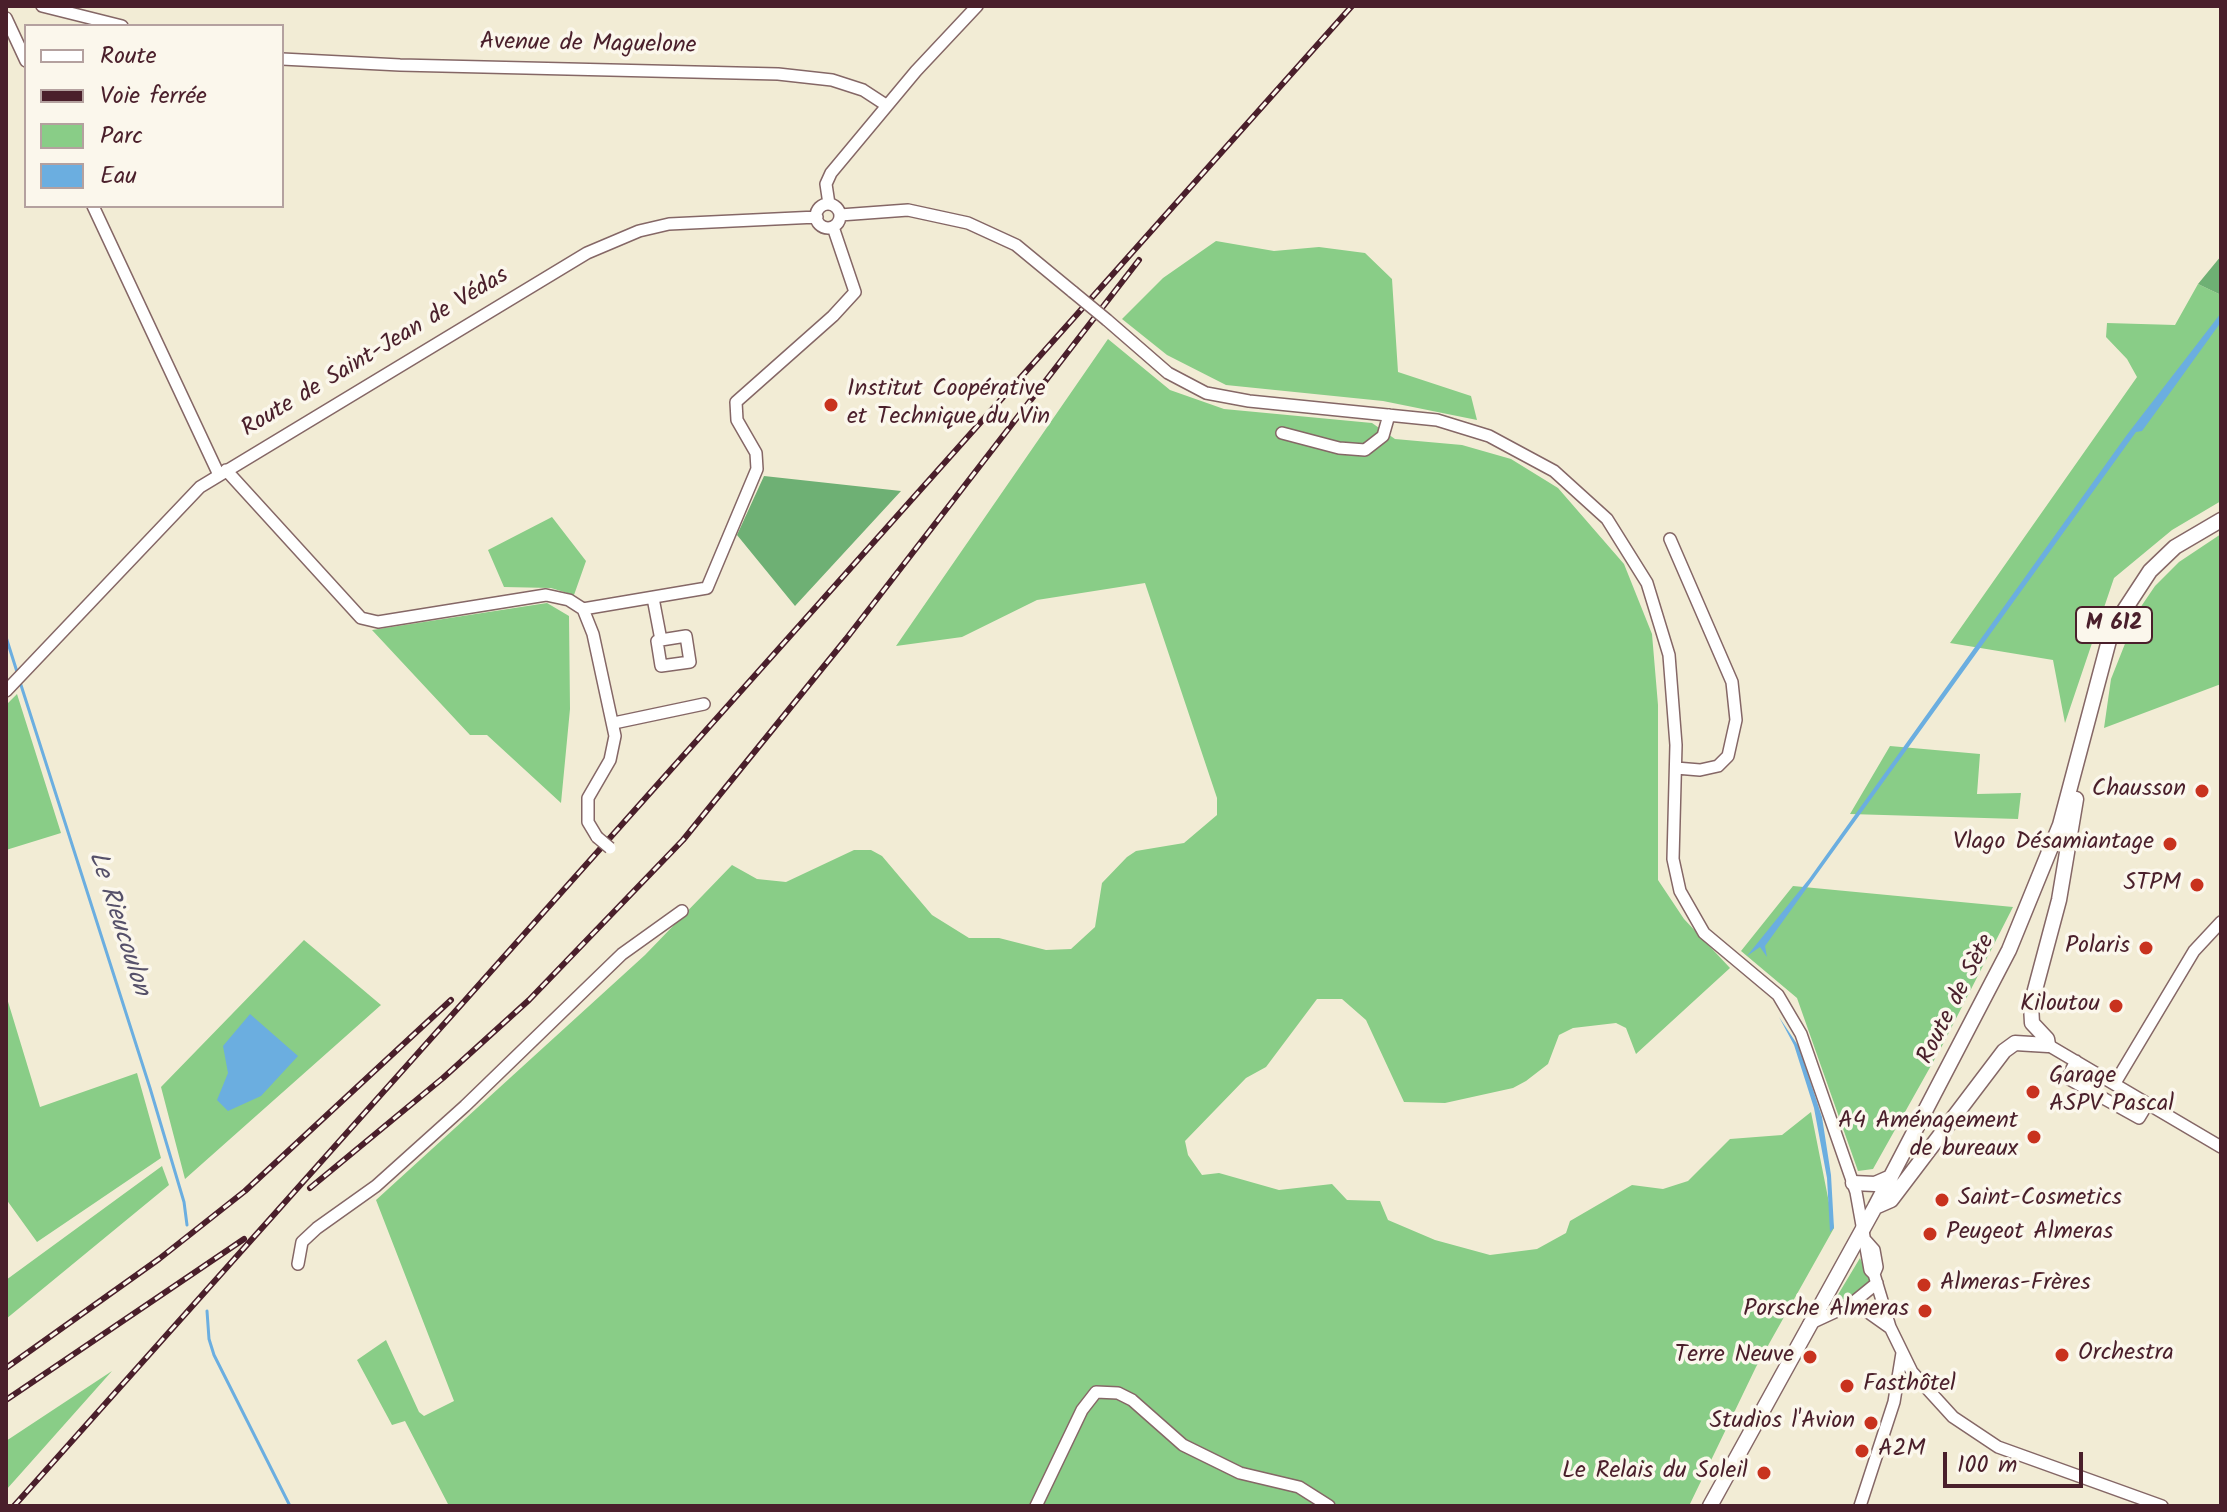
<!DOCTYPE html>
<meta charset="utf-8">
<style>
body{margin:0}
#map{position:relative;width:2227px;height:1512px;overflow:hidden;background:#f2ecd5;font-family:Kalam,sans-serif}
canvas{display:block}
.frame{position:absolute;inset:0;border:8px solid #4a1f2b;pointer-events:none}
.legend{position:absolute;left:24px;top:24px;width:260px;height:184px;box-sizing:border-box;background:#fbf7ec;border:2px solid #b4a19f;margin:0;padding:10px 14px;list-style:none;font-size:24px;color:#4a1f2b}
.legend li{display:flex;align-items:center;gap:16px;height:40px}
.legend b{width:40px;border:2px solid #b4a19f}
.scale{position:absolute;left:1943px;top:1452px;width:140px;height:36px;box-sizing:border-box;border:4px solid #4a1f2b;border-top:0;padding-left:10px;font-size:24px;line-height:28px;white-space:nowrap;color:#4a1f2b;-webkit-text-stroke:6px #fbf7ec;paint-order:stroke}
</style>
<div id="map">
<canvas width="2227" height="1512"></canvas>
<div class="frame"></div>
<ul class="legend">
<li><b style="height:10px;background:#fff"></b>Route</li>
<li><b style="height:10px;background:#4a1f2b"></b>Voie ferrée</li>
<li><b style="height:22px;background:#89cd87"></b>Parc</li>
<li><b style="height:22px;background:#6baee0"></b>Eau</li>
</ul>
<div class="scale">100 m</div>
</div>
<script>
const ctx = document.querySelector('canvas').getContext('2d');
ctx.lineJoin = 'round';
function fill(path, color) {
  ctx.fillStyle = color;
  ctx.fill(path, 'evenodd');
}
function poly(rows) {
  const path = new Path2D();
  for (const r of rows) {
    if (r.length === 3) {
      path.moveTo(r[0] + r[2], r[1]);
      path.arc(r[0], r[1], r[2], 0, 2 * Math.PI);
      continue;
    }
    path.moveTo(r[0], r[1]);
    for (let i = 2; i < r.length; i += 2) path.lineTo(r[i], r[i + 1]);
  }
  return path;
}
function stroke(path, color, width, dash) {
  ctx.strokeStyle = color;
  ctx.lineWidth = width;
  ctx.lineCap = dash ? 'butt' : 'round';
  ctx.setLineDash(dash || []);
  ctx.stroke(path);
}
function drawText(font, color, halo, rows, align = 'center') {
  ctx.font = font + ' Kalam,sans-serif';
  ctx.lineWidth = 7;
  ctx.setLineDash([]);
  ctx.textBaseline = 'middle';
  ctx.strokeStyle = halo;
  ctx.fillStyle = color;
  for (const [text, x, y, turn = 0] of rows) {
    ctx.save();
    ctx.translate(x, y);
    ctx.rotate((+turn || 0) * Math.PI / 180);
    ctx.textAlign = isNaN(turn) ? turn : align;
    if (halo) ctx.strokeText(text, 0, 0);
    ctx.fillText(text, 0, 0);
    ctx.restore();
  }
}
const green = poly([
 [1216,241,1274,251,1319,247,1365,253,1392,279,1398,372,1471,396,1477,420,1383,401,1226,385,1167,355,1122,319,1163,278],
 [2198,284,2221,295,2221,501,2172,530,2114,578,2065,723,2053,660,1950,643,2137,377,2127,359,2106,337,2107,323,2175,325],
 [1108,339,1170,390,1224,409,1372,423,1395,439,1462,445,1511,459,1558,488,1624,564,1652,634,1658,705,1658,880,1684,919,1730,968,1636,1054,1626,1028,1616,1023,1573,1028,1559,1035,1548,1064,1526,1081,1513,1088,1445,1103,1404,1102,1366,1020,1342,999,1317,999,1266,1067,1246,1078,1185,1141,1188,1155,1202,1175,1219,1173,1279,1190,1332,1184,1347,1200,1380,1201,1388,1220,1435,1240,1490,1255,1537,1249,1566,1233,1570,1221,1632,1185,1663,1189,1688,1181,1730,1139,1782,1135,1811,1112,1834,1228,1756,1367,1689,1506,449,1506,405,1421,392,1425,357,1360,386,1340,419,1412,424,1416,454,1401,376,1200,645,955,732,865,757,879,786,882,854,850,871,850,882,856,932,915,969,938,999,938,1046,950,1071,949,1095,927,1102,883,1127,857,1136,851,1184,843,1217,815,1217,798,1145,583,1037,600,962,637,896,646],
 [552,517,586,561,574,595,551,588,504,587,488,550],
 [2221,534,2221,684,2104,728,2111,679,2138,611,2155,586,2179,562],
 [547,603,569,616,570,709,561,803,487,735,470,735,372,630],
 [17,694,61,833,6,850,6,705],
 [1890,746,1980,754,1977,794,2021,793,2018,819,1850,814],
 [1793,886,2013,907,1942,1046,1873,1169,1858,1171,1797,998,1741,951],
 [304,940,381,1005,185,1179,161,1087],
 [6,995,40,1107,137,1073,161,1158,37,1242,6,1199],
 [162,1166,169,1185,6,1319,6,1280],
 [1860,1258,1870,1281,1866,1287,1857,1295,1833,1303],
 [112,1371,15,1480,6,1490,6,1441]
]);
const forest = poly([
 [2221,256,2221,295,2198,284],
 [764,476,901,491,795,606,737,535]
]);
const water = poly([
 [2221,313,2221,322,2172,390,2142,431,2136,432,1765,946,1767,957,1760,947,1747,956,1809,879,2126,436],
 [250,1014,298,1056,261,1096,228,1111,217,1100,228,1073,223,1046],
 [1779,1017,1799,1047,1822,1117,1831,1175,1834,1228,1830,1232,1827,1178,1814,1108,1794,1045]
]);
const stream = poly([
 [6,637,18,675],
 [20,682,150,1088,184,1202,187,1225],
 [207,1311,209,1339,214,1355,290,1506]
]);
const minor = poly([
 [42,6,122,26],
 [6,18,26,61],
 [282,59,400,65,778,74,832,80,863,90,886,105],
 [829,204,826,184,831,173,916,71,977,6],
 [828,216,12],
 [93,206,219,475],
 [840,215,908,210,968,223,1016,245,1073,292],
 [1107,320,1168,373,1206,393,1249,401,1437,420,1489,436,1554,471,1607,519,1647,583,1669,655,1676,745,1673,859,1680,891,1704,933,1778,995,1801,1034,1856,1192,1870,1270,1874,1274,1890,1327,1912,1372,1953,1417,1998,1447,2162,1506],
 [1282,433,1339,448,1365,450,1383,436,1389,415],
 [226,470,361,618,378,622,546,595,569,600,583,609,707,588,757,469,756,453,737,420,736,402,833,316,855,292,833,227],
 [1670,539,1732,682,1736,720,1728,756,1718,766,1700,770,1676,768],
 [653,598,661,640,686,636,690,662,661,666,657,641,661,640],
 [583,609,593,634,615,736,610,760,588,798,588,822,597,837],
 [6,691,200,487,587,253,639,231,669,224,817,217],
 [614,723,704,704],
 [2048,1045,2221,1147],
 [2076,1061,2067,1078,2139,1118,2148,1103],
 [2115,1083,2194,951,2221,922],
 [1866,1241,1874,1250,1877,1267,1874,1274],
 [298,1264,302,1242,317,1228,376,1186,465,1106,622,954,682,911],
 [1850,1305,1877,1283],
 [1809,1324,1850,1305,1865,1310,1889,1327],
 [1036,1506,1082,1410,1096,1392,1118,1393,1132,1400,1183,1445,1240,1473,1299,1487,1329,1506],
 [1860,1506,1894,1402,1902,1353]
]);
const major = poly([
 [1853,1183,1875,1184,1891,1177],
 [1875,1207,1891,1200,2004,1051,2015,1043,2048,1045,2047,1039,2032,1023,2031,1005,2059,900,2076,799],
 [1710,1506,1875,1207,2009,950,2060,825,2112,629,2150,571,2175,547,2221,520]
]);
const rail = poly([
 [310,1188,443,1078,529,1000,683,840,846,639,1139,260],
 [6,1368,159,1259,245,1191,451,1000],
 [6,1400,244,1239],
 [14,1506,1352,6]
]);
const minorBridge = poly([
 [1073,292,1107,320],
 [597,837,610,848]
]);
const markers = [
 [831,405,8,"#c8321e"],
 [2202,791,8,"#c8321e"],
 [2170,844,8,"#c8321e"],
 [2197,885,8,"#c8321e"],
 [2146,948,8,"#c8321e"],
 [2116,1006,8,"#c8321e"],
 [2033,1092,8,"#c8321e"],
 [2034,1137,8,"#c8321e"],
 [1942,1200,8,"#c8321e"],
 [1930,1234,8,"#c8321e"],
 [1924,1285,8,"#c8321e"],
 [1925,1311,8,"#c8321e"],
 [2062,1355,8,"#c8321e"],
 [1810,1357,8,"#c8321e"],
 [1847,1386,8,"#c8321e"],
 [1871,1423,8,"#c8321e"],
 [1862,1451,8,"#c8321e"],
 [1764,1473,8,"#c8321e"]
];
const shields = [
 [2114,625,76]
];
const shieldNames = [
 ["M 612",2114,625]
];
const streetNames = [
 ["Avenue de Maguelone",588,46,1],
 ["Route de Saint-Jean de Védas",376,354,-31],
 ["Route de Sète",1958,1000,-63]
];
const poiNames = [
 ["Institut Coopérative",847,391,"left"],
 ["et Technique du Vin",847,419,"left"],
 ["Chausson",2186,791],
 ["Vlago Désamiantage",2154,844],
 ["STPM",2181,885],
 ["Polaris",2130,948],
 ["Kiloutou",2100,1006],
 ["Garage",2049,1078,"left"],
 ["ASPV Pascal",2049,1106,"left"],
 ["A4 Aménagement",2018,1123],
 ["de bureaux",2018,1151],
 ["Saint-Cosmetics",1958,1200,"left"],
 ["Peugeot Almeras",1946,1234,"left"],
 ["Almeras-Frères",1940,1285,"left"],
 ["Porsche Almeras",1909,1311],
 ["Orchestra",2078,1355,"left"],
 ["Terre Neuve",1794,1357],
 ["Fasthôtel",1863,1386,"left"],
 ["Studios l'Avion",1855,1423],
 ["A2M",1878,1451,"left"],
 ["Le Relais du Soleil",1748,1473]
];
const waterNames = [
 ["Le Rieucoulon",117,924,72]
];
fill(green, '#89cd87');
fill(forest, '#6eb074');
fill(water, '#6baee0');
stroke(stream, '#6baee0', 3);
stroke(minor, '#856766', 14);
stroke(major, '#856766', 17);
stroke(minor, '#fff', 11);
stroke(major, '#fff', 14);
stroke(rail, '#4a1f2b', 6);
stroke(rail, '#fbf7ec', 3, [9]);
stroke(minorBridge, '#856766', 14, []);
stroke(minorBridge, '#fff', 11);
for (const [x, y, r, color] of markers) {
  const dot = new Path2D();
  dot.arc(x, y, r, 0, 2 * Math.PI);
  ctx.fillStyle = color;
  ctx.fill(dot);
  stroke(dot, '#fbf7ec', 3);
}
for (const [x, y, w] of shields) {
  const box = new Path2D();
  box.roundRect(x - w / 2, y - 18, w, 36, 6);
  ctx.fillStyle = '#fbf7ec';
  ctx.fill(box);
  stroke(box, '#4a1f2b', 2);
}
drawText('bold 22px', '#4a1f2b', null, shieldNames);
drawText('24px', '#4a1f2b', '#fbf7ec', streetNames);
drawText('24px', '#4a1f2b', '#fbf7ec', poiNames, 'right');
drawText('italic 26px', '#56516a', '#fbf7ec', waterNames);
</script>
